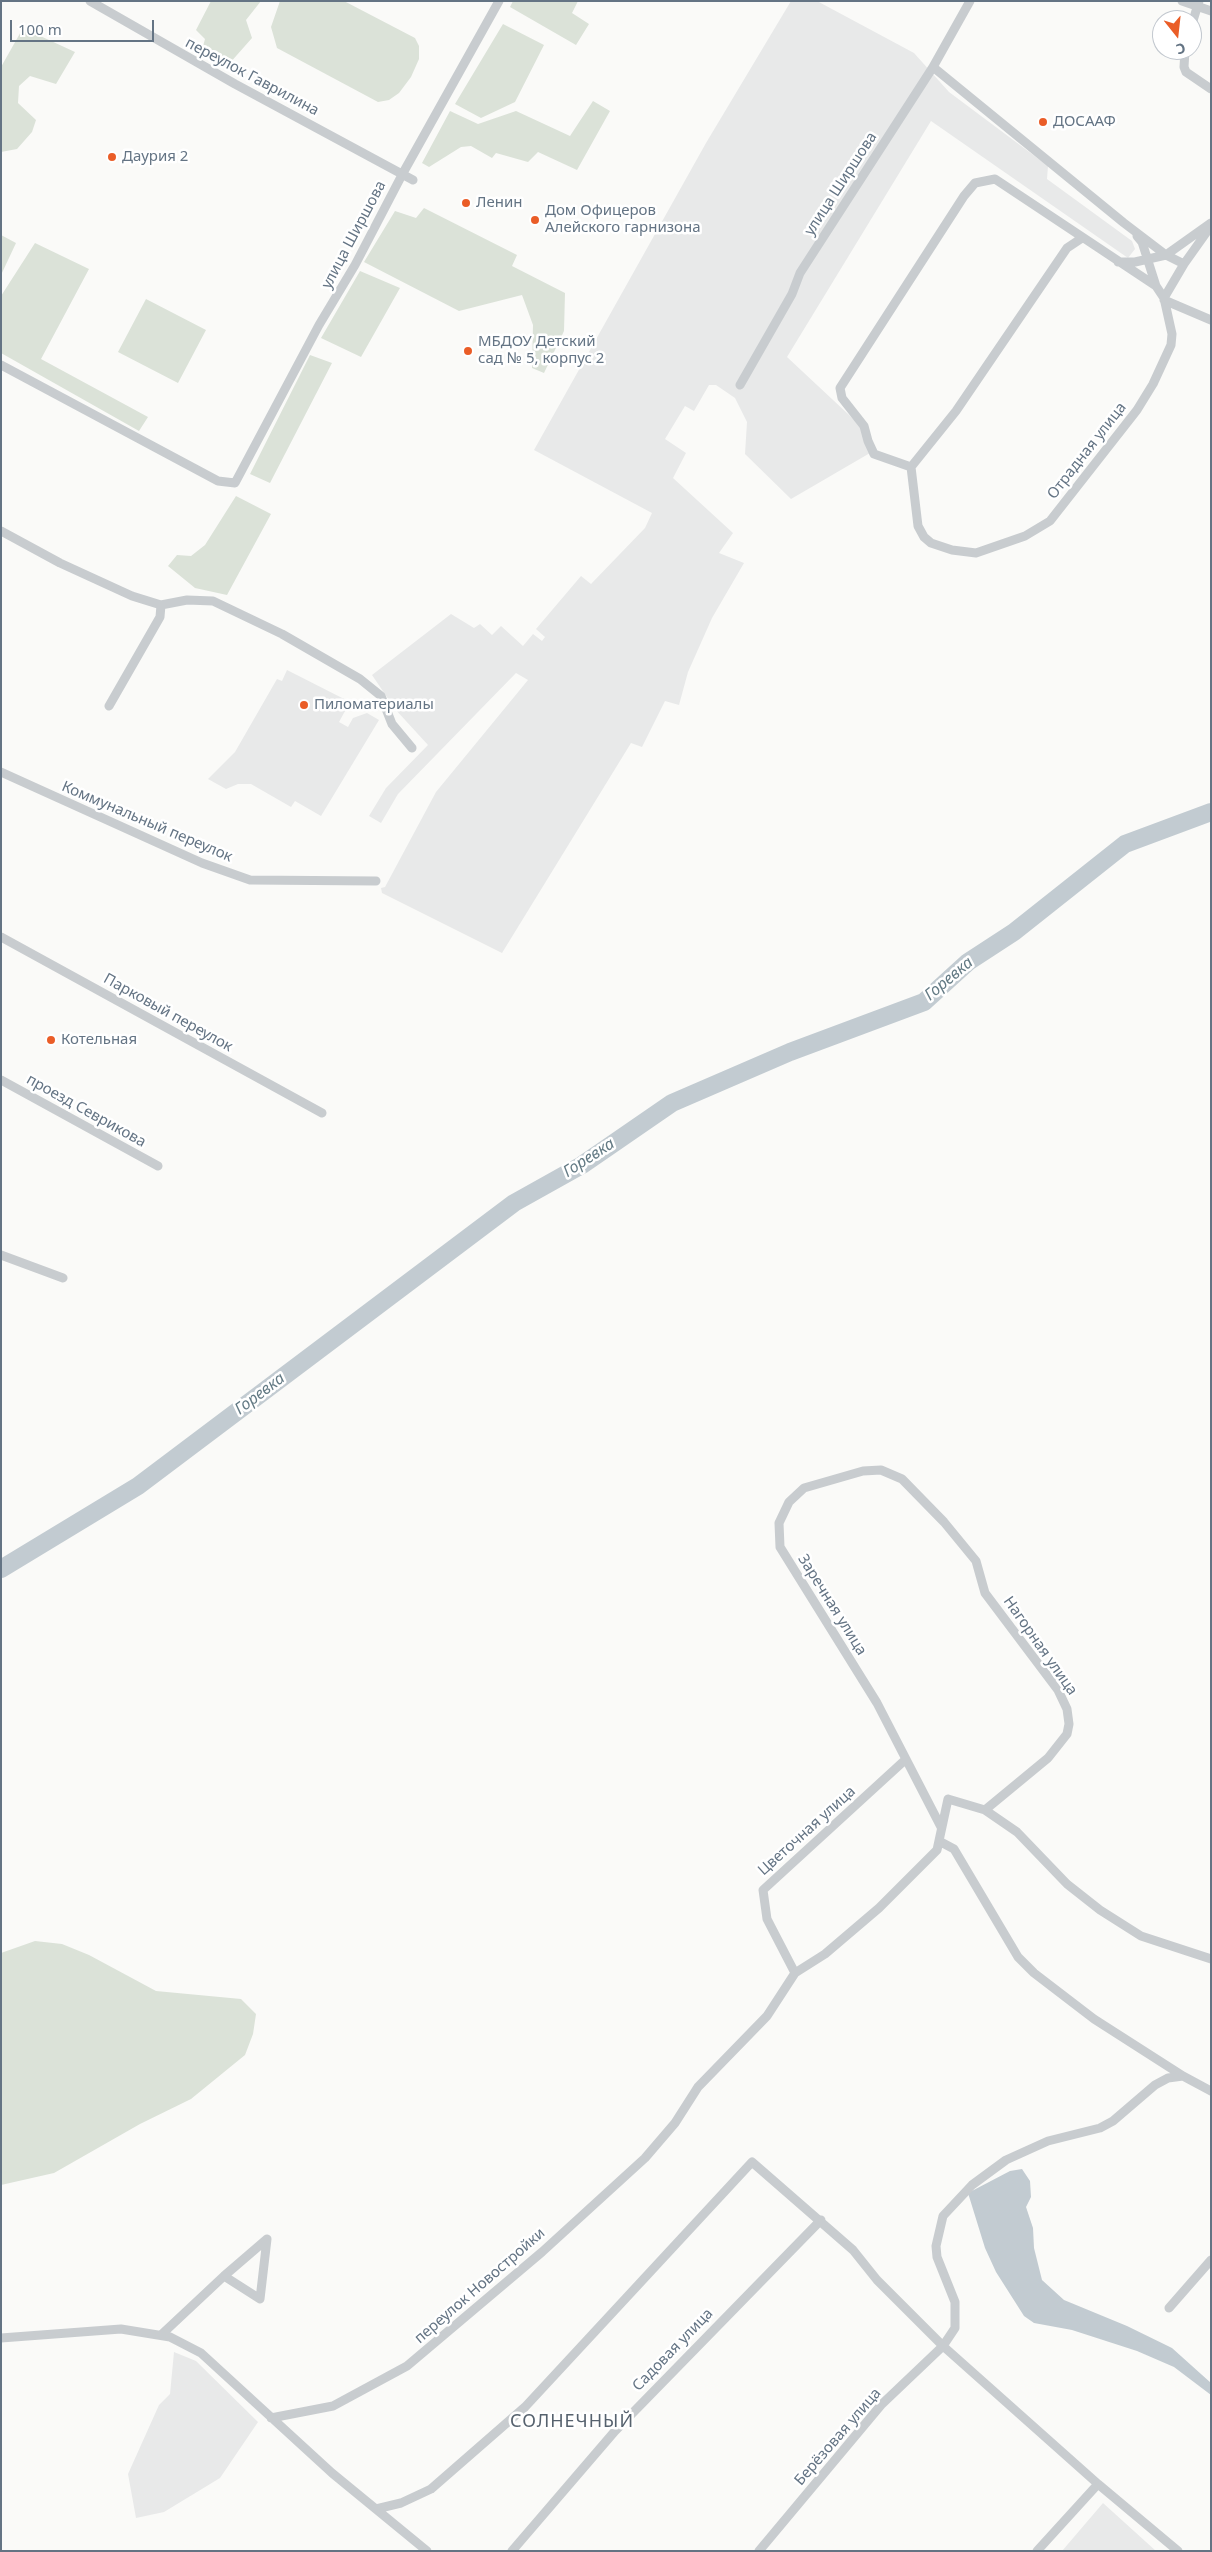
<!DOCTYPE html>
<meta charset="utf-8">
<style>
body{margin:0}
#map{position:relative;width:1212px;height:2552px;overflow:hidden;background:#fafaf8;font-family:"Noto Sans",sans-serif}
canvas{display:block}
.frame{position:absolute;inset:0;border:2px solid #647484;pointer-events:none}
.north{position:absolute;left:1152px;top:10px;width:50px;height:50px;box-sizing:border-box;background:#fff;border:1px solid #c1c7ce;border-radius:50%;rotate:164deg;font-size:14px;font-weight:700;line-height:20px;text-align:center;color:#647484}
.north::after{content:'';display:block;margin:auto;width:18px;height:22px;background:#ea5d27;clip-path:polygon(50% 0,100% 100%,50% 72%,0 100%)}
.scale{position:absolute;left:10px;top:20px;width:144px;height:22px;box-sizing:border-box;border:2px solid #647484;border-top:0;padding-left:6px;font-size:15px;line-height:18px;white-space:nowrap;color:#647484;-webkit-text-stroke:4px #fff;paint-order:stroke}
</style>
<div id="map">
<canvas width="1212" height="2552"></canvas>
<div class="frame"></div>
<div class="north">С</div>
<div class="scale">100 m</div>
</div>
<script>
const ctx = document.querySelector('canvas').getContext('2d');
ctx.lineJoin = 'round';
function fill(path, color) {
  ctx.fillStyle = color;
  ctx.fill(path, 'evenodd');
}
function poly(rows) {
  const path = new Path2D();
  for (const r of rows) {
    path.moveTo(r[0], r[1]);
    for (let i = 2; i < r.length; i += 2) path.lineTo(r[i], r[i + 1]);
  }
  return path;
}
function stroke(path, color, width, dash) {
  ctx.strokeStyle = color;
  ctx.lineWidth = width;
  ctx.lineCap = dash ? 'butt' : 'round';
  ctx.setLineDash(dash || []);
  ctx.stroke(path);
}
function drawText(font, color, halo, rows, align = 'center') {
  ctx.font = font + ' "Noto Sans",sans-serif';
  ctx.lineWidth = 5;
  ctx.setLineDash([]);
  ctx.textBaseline = 'middle';
  ctx.strokeStyle = halo;
  ctx.fillStyle = color;
  for (const [text, x, y, turn = 0] of rows) {
    ctx.save();
    ctx.translate(x, y);
    ctx.rotate((+turn || 0) * Math.PI / 180);
    ctx.textAlign = isNaN(turn) ? turn : align;
    if (halo) ctx.strokeText(text, 0, 0);
    ctx.fillText(text, 0, 0);
    ctx.restore();
  }
}
const built = poly([
 [791,1,817,1,914,53,949,92,1048,166,1047,179,1132,241,1135,249,1128,258,931,121,787,357,863,428,870,453,791,499,745,454,747,422,735,398,716,385,709,385,694,411,685,406,665,439,686,453,673,478,733,533,719,553,744,563,712,618,688,672,679,705,665,701,642,747,631,743,502,953,382,893,381,888,385,887,436,792,528,680,516,673,398,794,381,823,369,816,386,788,428,745,395,709,372,675,451,614,474,628,480,624,492,635,501,626,523,646,533,634,542,641,545,637,536,629,581,576,591,584,645,528,652,513,534,450,706,143],
 [287,670,350,702,339,722,348,727,353,718,367,713,379,720,321,816,295,801,291,807,251,784,238,784,226,789,208,779,235,752,277,679,282,681],
 [174,2352,196,2361,258,2422,220,2478,164,2512,136,2518,128,2474,159,2405,170,2394],
 [1103,2503,1156,2551,1062,2551]
]);
const green = poly([
 [211,1,261,1,246,20,252,38,229,64,211,59,202,50,205,39,196,30],
 [280,1,344,1,415,38,419,46,419,59,411,77,399,93,389,100,378,102,277,48,271,27],
 [513,1,578,1,572,13,589,24,576,45,510,7],
 [503,24,544,45,515,102,481,118,455,104],
 [23,28,75,52,56,84,30,76,19,86,18,103,36,120,32,132,17,149,1,152,1,67],
 [593,101,610,111,577,170,538,152,528,162,496,153,492,158,471,146,461,147,429,167,422,163,450,111,478,124,516,111,570,136],
 [424,208,517,255,512,266,565,293,564,331,544,373,532,368,533,325,522,295,459,311,364,262,395,211,416,218],
 [1,235,16,243,1,275],
 [35,243,89,269,41,359,148,417,139,431,1,353,1,296],
 [360,271,400,288,361,357,321,338],
 [146,299,206,330,178,383,118,352],
 [310,355,332,363,270,483,250,474],
 [236,496,271,514,227,595,195,588,168,566,177,555,191,556,205,545],
 [35,1941,62,1944,89,1955,156,1991,241,1999,256,2014,253,2034,245,2055,191,2099,140,2124,54,2173,1,2185,1,1953]
]);
const water = poly([
 [1022,2169,1030,2181,1031,2197,1026,2207,1033,2228,1034,2248,1042,2280,1064,2300,1127,2326,1172,2348,1211,2383,1211,2395,1174,2367,1137,2351,1072,2330,1034,2323,1024,2316,996,2272,985,2248,968,2193,1010,2171]
]);
const river = poly([
 [1,1569,138,1486,514,1203,582,1165,672,1103,790,1052,924,1002,968,962,1014,932,1125,844,1211,812]
]);
const street = poly([
 [90,1,235,84,413,180],
 [1182,1,1211,11],
 [1192,24,1199,1],
 [1185,50,1184,67,1186,72,1211,89],
 [933,67,1124,223,1166,255,1184,264],
 [1137,236,1142,242,1156,286],
 [1118,262,1135,262,1166,255,1211,223],
 [1164,298,1184,264,1211,226],
 [1164,300,1211,320],
 [1,365,218,481,235,483,319,325,355,265,403,173,499,1],
 [740,385,792,294,800,273,933,67,970,1],
 [911,467,918,526,924,537,931,543,952,550,976,553,1025,536,1050,521,1137,410,1153,384,1171,345,1172,334,1164,298,1156,286,995,179,975,183,964,196,840,388,842,398,864,426,868,441,874,454,911,467,956,411,1067,248,1082,238],
 [1,531,60,563,132,596,161,605,187,600,213,601,282,634,360,679,381,696,392,724,412,748],
 [109,706,160,617,161,605],
 [1,772,202,863,250,880,376,881],
 [1,937,322,1113],
 [1,1080,158,1166],
 [1,1255,63,1278],
 [905,1760,763,1890,767,1919,795,1973,825,1954,879,1908,937,1850,948,1799,985,1810,1048,1758,1067,1734,1069,1724,1067,1709,1058,1690,985,1593,976,1561,944,1522,902,1479,881,1470,863,1471,804,1488,789,1502,779,1523,780,1547,877,1703,941,1827],
 [985,1810,1017,1832,1067,1884,1100,1910,1141,1936,1211,1959],
 [939,1841,954,1849,1018,1957,1034,1973,1094,2019,1183,2076],
 [1169,2308,1211,2260],
 [161,2335,224,2276,267,2239,260,2299,224,2276],
 [1,2338,121,2329,170,2337,201,2353,332,2473,427,2551],
 [271,2418,333,2406,407,2366,542,2252,645,2158,675,2123,698,2087,767,2016,795,1973],
 [376,2509,401,2503,431,2489,525,2407,752,2162,853,2250,877,2280,943,2346,1098,2484,1178,2551],
 [512,2551,615,2431,821,2220],
 [759,2551,881,2405,943,2346,955,2328,955,2302,937,2257,936,2246,943,2216,972,2185,1006,2160,1048,2141,1100,2128,1113,2121,1155,2085,1168,2078,1183,2076,1211,2091],
 [1037,2551,1098,2484]
]);
const markers = [
 [1043,122,5,"#ea5d27"],
 [112,157,5,"#ea5d27"],
 [466,203,5,"#ea5d27"],
 [535,220,5,"#ea5d27"],
 [468,351,5,"#ea5d27"],
 [304,705,5,"#ea5d27"],
 [51,1040,5,"#ea5d27"]
];
const streetNames = [
 ["переулок Гаврилина",252,77,28],
 ["улица Ширшова",841,184,-57],
 ["улица Ширшова",354,235,-62],
 ["Отрадная улица",1087,451,-52],
 ["Коммунальный переулок",147,822,23],
 ["Парковый переулок",168,1013,29],
 ["проезд Севрикова",86,1111,29],
 ["Заречная улица",832,1605,58],
 ["Нагорная улица",1040,1646,55],
 ["Цветочная улица",807,1831,-42],
 ["переулок Новостройки",480,2286,-41],
 ["Садовая улица",673,2350,-46],
 ["Берёзовая улица",838,2437,-49]
];
const poiNames = [
 ["ДОСААФ",1053,122],
 ["Даурия 2",122,157],
 ["Ленин",476,203],
 ["Дом Офицеров",545,211],
 ["Алейского гарнизона",545,228],
 ["МБДОУ Детский",478,342],
 ["сад № 5, корпус 2",478,359],
 ["Пиломатериалы",314,705],
 ["Котельная",61,1040]
];
const waterNames = [
 ["Горевка",949,979,-40],
 ["Горевка",589,1158,-33],
 ["Горевка",260,1394,-37]
];
const quarterNames = [
 ["СОЛНЕЧНЫЙ",572,2422]
];
fill(built, '#e8e9e9');
fill(green, '#dbe2d8');
fill(water, '#c2cbd1');
stroke(river, '#c2cbd1', 18);
stroke(street, '#c8cccf', 9);
for (const [x, y, r, color] of markers) {
  const dot = new Path2D();
  dot.arc(x, y, r, 0, 2 * Math.PI);
  ctx.fillStyle = color;
  ctx.fill(dot);
  stroke(dot, '#fff', 2);
}
drawText('15px', '#647484', '#fff', streetNames);
drawText('15px', '#647484', '#fff', poiNames, 'left');
drawText('italic 16px', '#637a84', '#fff', waterNames);
ctx.letterSpacing = '1px';
drawText('18px', '#56626e', '#fff', quarterNames);
ctx.letterSpacing = '0px';
</script>
